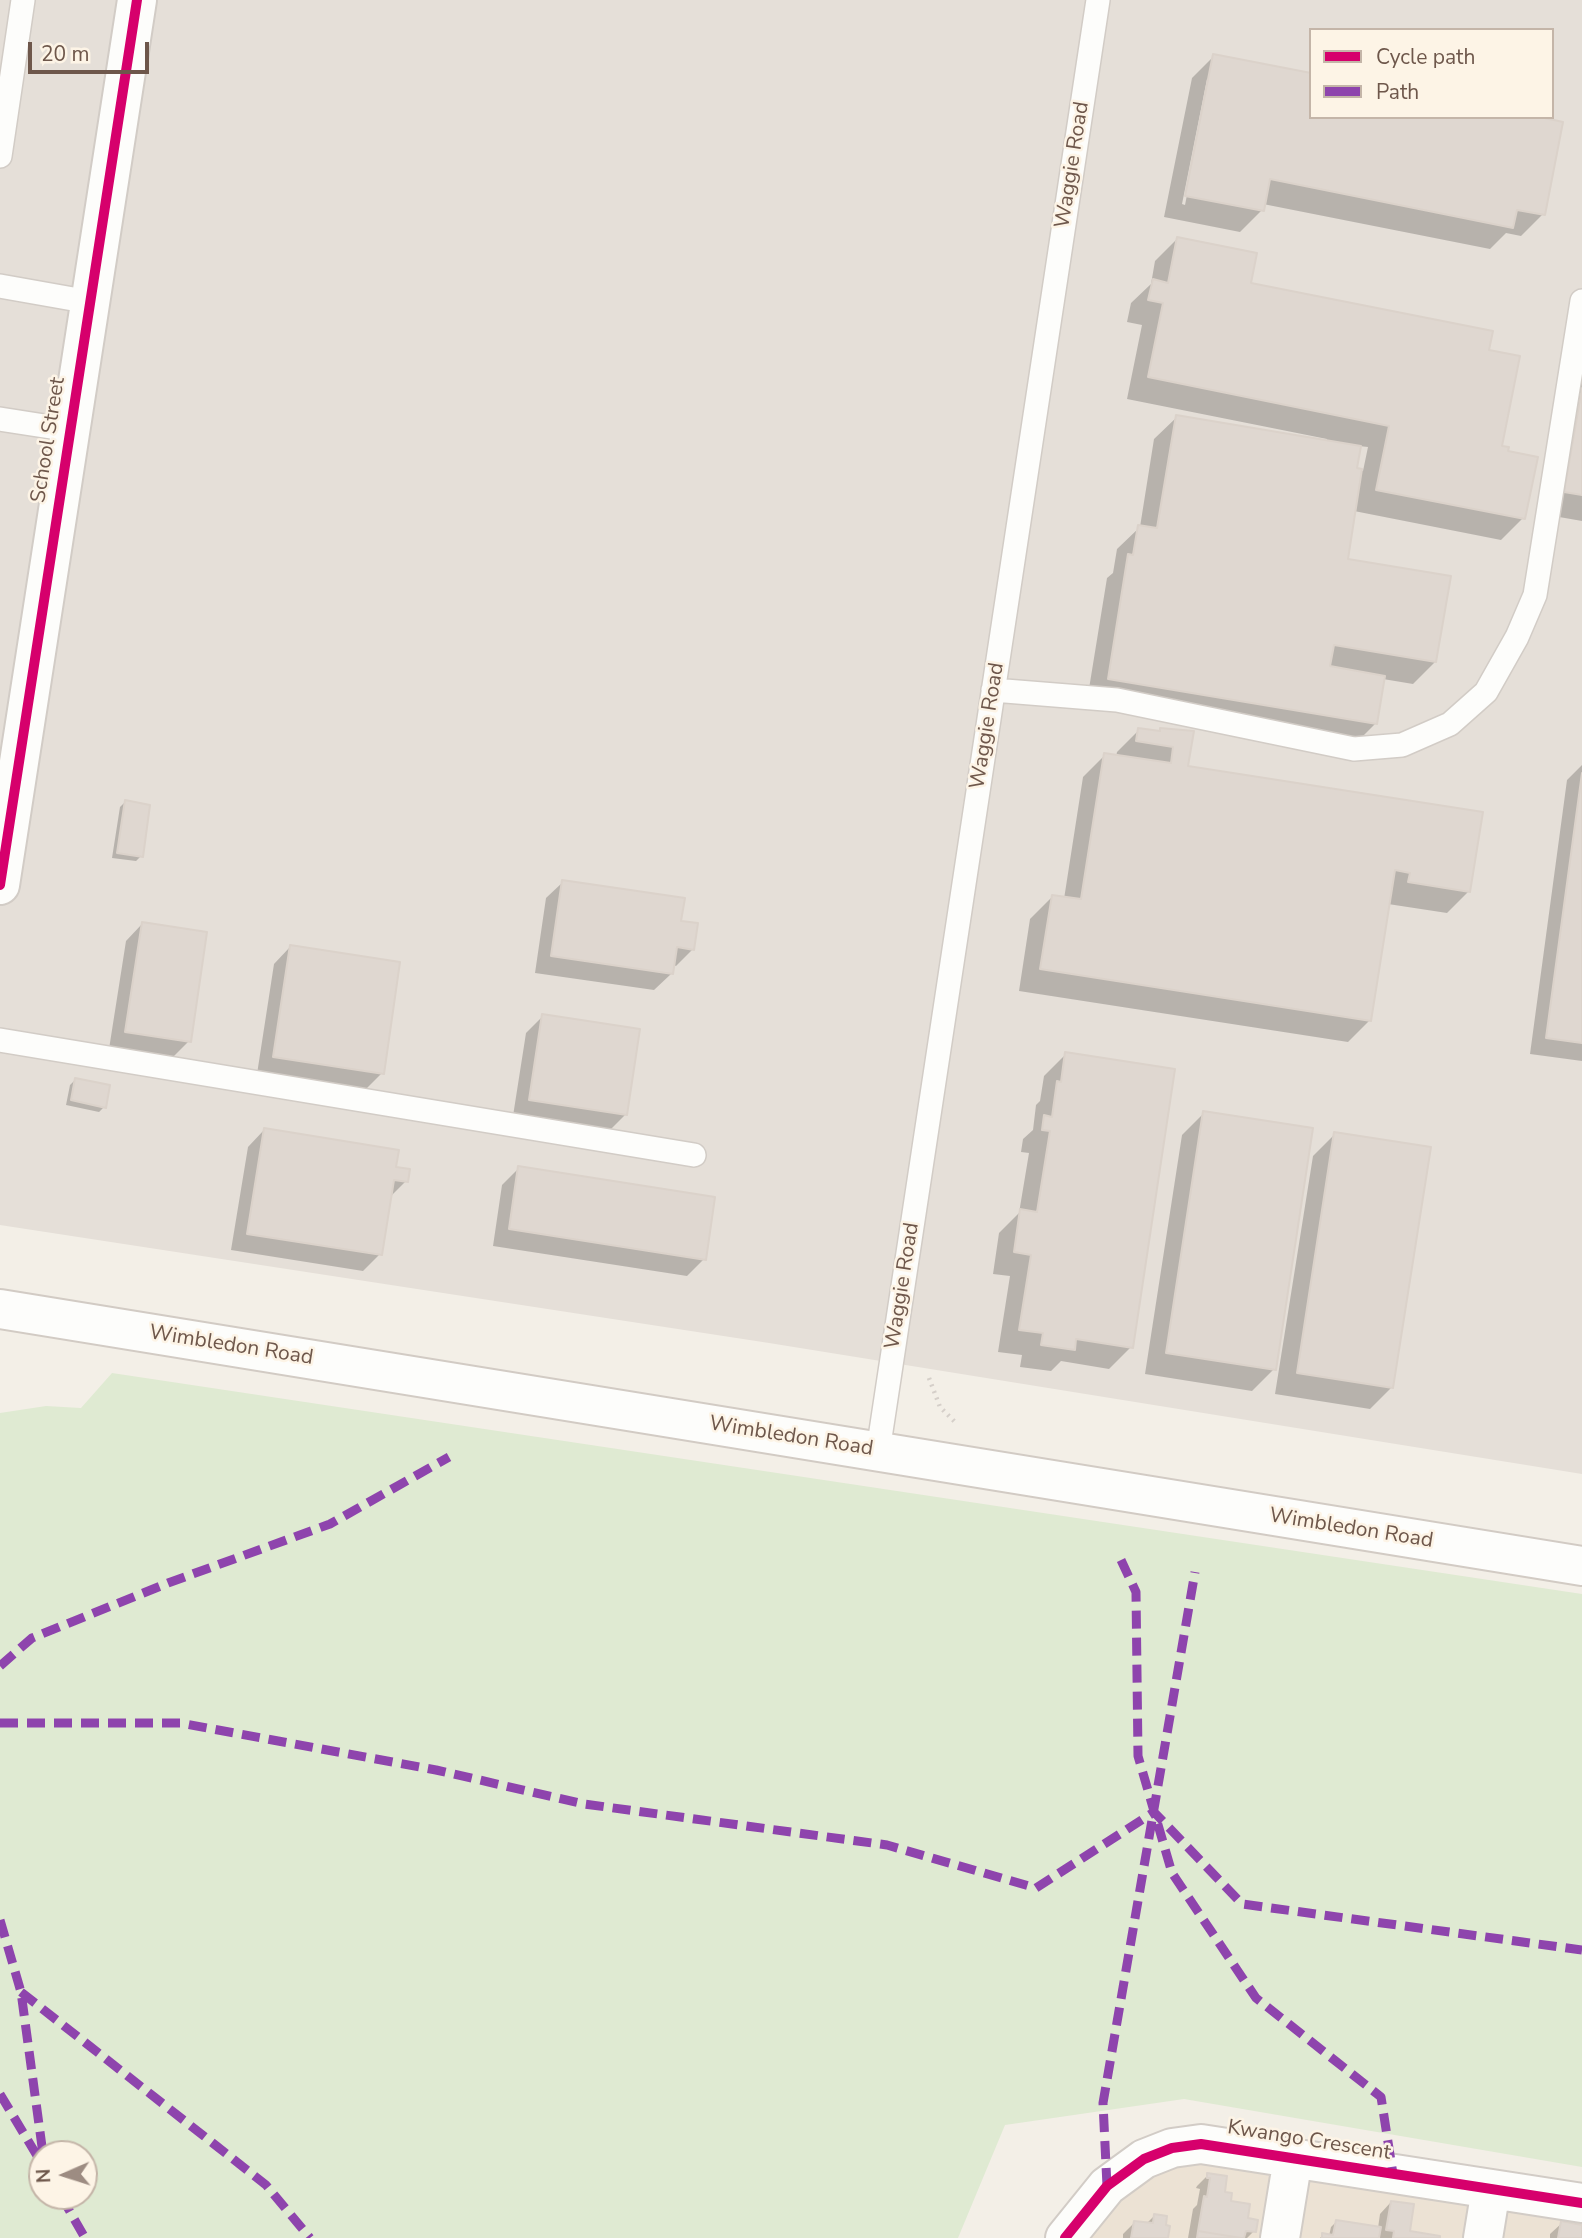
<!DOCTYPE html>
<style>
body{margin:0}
#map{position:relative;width:1582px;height:2238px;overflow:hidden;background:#f3efe7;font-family:"Nunito Sans",sans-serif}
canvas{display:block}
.legend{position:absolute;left:1309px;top:28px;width:245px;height:91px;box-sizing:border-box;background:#fdf4e6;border:2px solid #c4b5a8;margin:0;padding:9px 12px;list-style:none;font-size:21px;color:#6e574b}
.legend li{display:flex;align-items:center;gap:14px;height:35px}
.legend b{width:35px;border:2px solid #c4b5a8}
.north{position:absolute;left:28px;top:2140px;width:70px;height:70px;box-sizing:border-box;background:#fdf4e6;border:2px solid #c4b5a8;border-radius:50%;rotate:267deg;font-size:19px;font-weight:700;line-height:28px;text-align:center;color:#6e574b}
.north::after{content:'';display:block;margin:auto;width:24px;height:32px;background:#9d8c82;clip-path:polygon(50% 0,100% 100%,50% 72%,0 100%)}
.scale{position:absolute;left:28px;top:42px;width:121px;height:32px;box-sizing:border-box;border:4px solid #6e574b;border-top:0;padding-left:9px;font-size:21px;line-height:24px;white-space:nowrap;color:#6e574b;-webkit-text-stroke:5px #fdf4e6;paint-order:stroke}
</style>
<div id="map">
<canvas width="1582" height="2238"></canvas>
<ul class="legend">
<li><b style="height:9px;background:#d6006c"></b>Cycle path</li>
<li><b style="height:9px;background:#8e44ad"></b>Path</li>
</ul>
<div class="north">N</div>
<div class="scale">20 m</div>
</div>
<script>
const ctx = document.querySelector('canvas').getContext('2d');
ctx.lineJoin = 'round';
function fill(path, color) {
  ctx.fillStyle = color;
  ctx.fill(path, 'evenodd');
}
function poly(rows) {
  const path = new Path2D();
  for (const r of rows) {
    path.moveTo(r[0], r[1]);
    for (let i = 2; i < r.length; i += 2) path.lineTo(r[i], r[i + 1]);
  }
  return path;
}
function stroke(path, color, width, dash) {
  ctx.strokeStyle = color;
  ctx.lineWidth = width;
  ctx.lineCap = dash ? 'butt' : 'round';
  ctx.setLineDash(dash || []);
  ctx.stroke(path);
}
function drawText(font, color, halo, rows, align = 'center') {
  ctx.font = font + ' "Nunito Sans",sans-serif';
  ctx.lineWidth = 5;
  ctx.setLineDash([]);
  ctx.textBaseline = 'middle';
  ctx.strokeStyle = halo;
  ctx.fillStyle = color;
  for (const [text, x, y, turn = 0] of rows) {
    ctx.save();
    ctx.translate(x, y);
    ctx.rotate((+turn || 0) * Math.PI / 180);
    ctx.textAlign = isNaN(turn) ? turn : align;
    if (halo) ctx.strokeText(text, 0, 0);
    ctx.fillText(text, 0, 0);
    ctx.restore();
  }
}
const residential = poly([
 [1136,2151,1582,2196,1582,2238,1053,2238]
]);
const industrial = poly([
 [0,0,1582,0,1582,1474,769,1343,0,1225],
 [1311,30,1552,30,1552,117,1311,117]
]);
const green = poly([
 [112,1373,1582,1594,1582,2167,1184,2099,1005,2125,958,2238,0,2238,0,1413,46,1406,81,1408],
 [42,2154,84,2154,84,2196,42,2196]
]);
const shadow = poly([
 [1214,56,1311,117,1543,214,1521,236,1506,233,1490,249,1263,204,1262,210,1240,232,1164,217,1192,78],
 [1207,79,1210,79,1185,205,1182,204],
 [1177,239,1249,285,1487,351,1500,447,1523,518,1501,540,1354,511,1346,561,1435,662,1413,684,1383,679,1376,723,1354,745,1087,701,1107,578,1113,573,1117,549,1140,527,1154,439,1177,417,1326,442,1327,439,1127,399,1142,325,1127,322,1131,303,1151,284,1155,261],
 [1359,446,1368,447,1363,471,1355,469],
 [1582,291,1582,521,1542,514],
 [1139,730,1158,733,1161,730,1192,732,1186,767,1469,891,1447,913,1388,904,1370,1020,1348,1042,1019,991,1030,919,1052,897,1064,899,1083,777,1105,755,1116,757,1117,752],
 [1582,765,1582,1061,1530,1054,1567,780],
 [125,802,141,856,136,861,112,858,120,807],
 [563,882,679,922,693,949,676,966,673,965,671,974,654,990,535,973,546,898],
 [142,924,189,1041,172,1058,109,1049,126,941],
 [290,947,382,1073,365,1090,257,1074,274,964],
 [543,1016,626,1114,609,1131,513,1116,526,1033],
 [1066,1054,1131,1347,1109,1369,1061,1361,1051,1371,1020,1367,1022,1355,998,1352,1010,1276,993,1274,999,1233,1019,1213,1029,1153,1021,1152,1023,1139,1033,1130,1036,1105,1040,1101,1044,1076],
 [75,1080,104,1107,99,1112,66,1105,70,1085],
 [1204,1113,1274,1369,1252,1391,1145,1374,1182,1135],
 [264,1130,394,1169,406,1181,389,1198,380,1254,363,1271,231,1250,248,1147],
 [1335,1134,1392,1387,1370,1409,1275,1394,1313,1156],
 [519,1168,704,1259,687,1276,493,1246,502,1185],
 [1208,2175,1254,2231,1247,2238,1188,2238,1193,2209,1197,2205,1200,2189,1196,2188,1197,2186],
 [1391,2202,1408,2233,1438,2238,1320,2238,1323,2235,1329,2236,1331,2227,1336,2222,1378,2228,1380,2214],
 [1155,2215,1166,2238,1123,2238,1123,2234,1134,2223,1146,2224],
 [1562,2223,1582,2226,1582,2238,1550,2238,1550,2234]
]);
const building = poly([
 [1213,54,1311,73,1311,117,1540,117,1563,122,1545,215,1517,210,1513,228,1270,179,1264,211,1185,196,1213,54],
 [1177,237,1257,253,1251,283,1493,331,1489,350,1520,356,1502,446,1509,447,1508,451,1538,457,1525,519,1376,490,1389,426,1148,377,1163,303,1148,300,1153,279,1168,283,1177,237],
 [1582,388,1582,495,1564,492,1582,388],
 [1176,415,1361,446,1357,468,1362,469,1348,559,1451,576,1436,662,1334,645,1330,666,1385,676,1377,724,1108,679,1128,554,1133,555,1138,525,1157,528,1176,415],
 [1138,728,1160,731,1160,728,1194,731,1188,766,1483,812,1470,892,1408,882,1410,873,1395,870,1371,1021,1040,969,1052,895,1081,899,1104,753,1171,763,1173,747,1136,741,1138,728],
 [1582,773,1582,1043,1546,1038,1582,773],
 [125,800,150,805,143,857,117,853,125,800],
 [562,880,685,898,681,921,698,923,694,950,677,947,673,974,551,956,562,880],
 [142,922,207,932,191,1042,125,1032,142,922],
 [290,945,400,962,384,1074,273,1057,290,945],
 [542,1014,640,1029,627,1115,529,1100,542,1014],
 [1065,1052,1175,1069,1133,1348,1076,1339,1075,1350,1041,1345,1043,1333,1019,1330,1031,1255,1014,1252,1020,1209,1037,1212,1050,1131,1042,1130,1044,1115,1052,1117,1057,1081,1061,1082,1065,1052],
 [75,1078,110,1085,106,1108,71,1100,75,1078],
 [1203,1111,1313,1128,1276,1370,1166,1353,1203,1111],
 [264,1128,399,1150,396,1167,410,1169,408,1182,394,1180,382,1255,247,1234,264,1128],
 [1334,1132,1431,1147,1393,1388,1297,1373,1334,1132],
 [518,1166,715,1197,706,1260,509,1229,518,1166],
 [1207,2173,1227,2176,1225,2192,1232,2193,1231,2201,1250,2204,1248,2218,1258,2220,1256,2232,1246,2231,1244,2238,1241,2238,1198,2231,1204,2196,1207,2197,1210,2178,1207,2178,1207,2173],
 [1391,2201,1414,2204,1410,2231,1440,2236,1440,2238,1393,2238,1394,2231,1386,2230,1391,2201],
 [1154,2214,1167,2216,1166,2225,1170,2226,1168,2238,1131,2238,1134,2221,1153,2223,1154,2214],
 [1336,2220,1381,2227,1379,2238,1322,2238,1322,2233,1333,2235,1336,2220],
 [1561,2221,1582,2225,1582,2238,1558,2238,1561,2221],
 [1198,2231,1241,2238,1197,2238,1198,2231]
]);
const path = poly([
 [929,1378,940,1407,955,1422]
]);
const lane = poly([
 [0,156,23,0],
 [0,286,90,302],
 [0,419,70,430],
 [993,690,1117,700,1354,749,1402,745,1450,724,1486,692,1517,637,1535,595,1582,301],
 [0,1040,694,1155],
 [878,1451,1098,0]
]);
const street = poly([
 [0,885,137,0],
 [1065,2238,1107,2186,1144,2159,1172,2148,1201,2144,1582,2203],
 [1280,2238,1293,2158],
 [1483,2238,1491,2189]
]);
const secondary = poly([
 [0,1309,1582,1566]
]);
const quiet = poly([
 [1121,1560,1136,1592,1138,1756,1172,1873,1256,1998,1381,2097,1393,2174],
 [0,1666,32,1638,168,1583,330,1524,449,1457],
 [0,1723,180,1723,436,1770,584,1804,887,1845,1036,1888,1154,1812,1242,1904,1582,1950],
 [0,1920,21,1992,43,2154],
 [21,1992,266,2185,310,2238],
 [0,2094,42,2164],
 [1107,2186,1103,2103,1195,1572],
 [61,2196,85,2238]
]);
const cycleway = poly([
 [0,885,137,0],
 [1065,2238,1107,2186,1144,2159,1172,2148,1201,2144,1582,2203]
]);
const streetNames = [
 ["Waggie Road",1073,165,-81],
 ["School Street",49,440,-81],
 ["Waggie Road",988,726,-81],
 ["Waggie Road",903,1286,-81],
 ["Wimbledon Road",231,1346,9],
 ["Wimbledon Road",791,1437,9],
 ["Wimbledon Road",1351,1529,9],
 ["Kwango Crescent",1309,2141,9]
];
fill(residential, '#ece2d4');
fill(industrial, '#e5dfd8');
fill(green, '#dfead2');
fill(shadow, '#0003');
fill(building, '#dfd7d0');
stroke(building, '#dbd2ca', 2);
stroke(lane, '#d2ccc6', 26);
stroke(street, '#d2ccc6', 42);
stroke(secondary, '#d2cbc4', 42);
stroke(path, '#d5cfc9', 4.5, [2, 5]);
stroke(lane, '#fdfdfb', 23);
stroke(street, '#fdfdfb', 38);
stroke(secondary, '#fdfdfb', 38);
stroke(quiet, '#8e44ad', 9, [18, 9]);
stroke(cycleway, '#d6006c', 10);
drawText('21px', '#6e574b', '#fdf4e6', streetNames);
</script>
